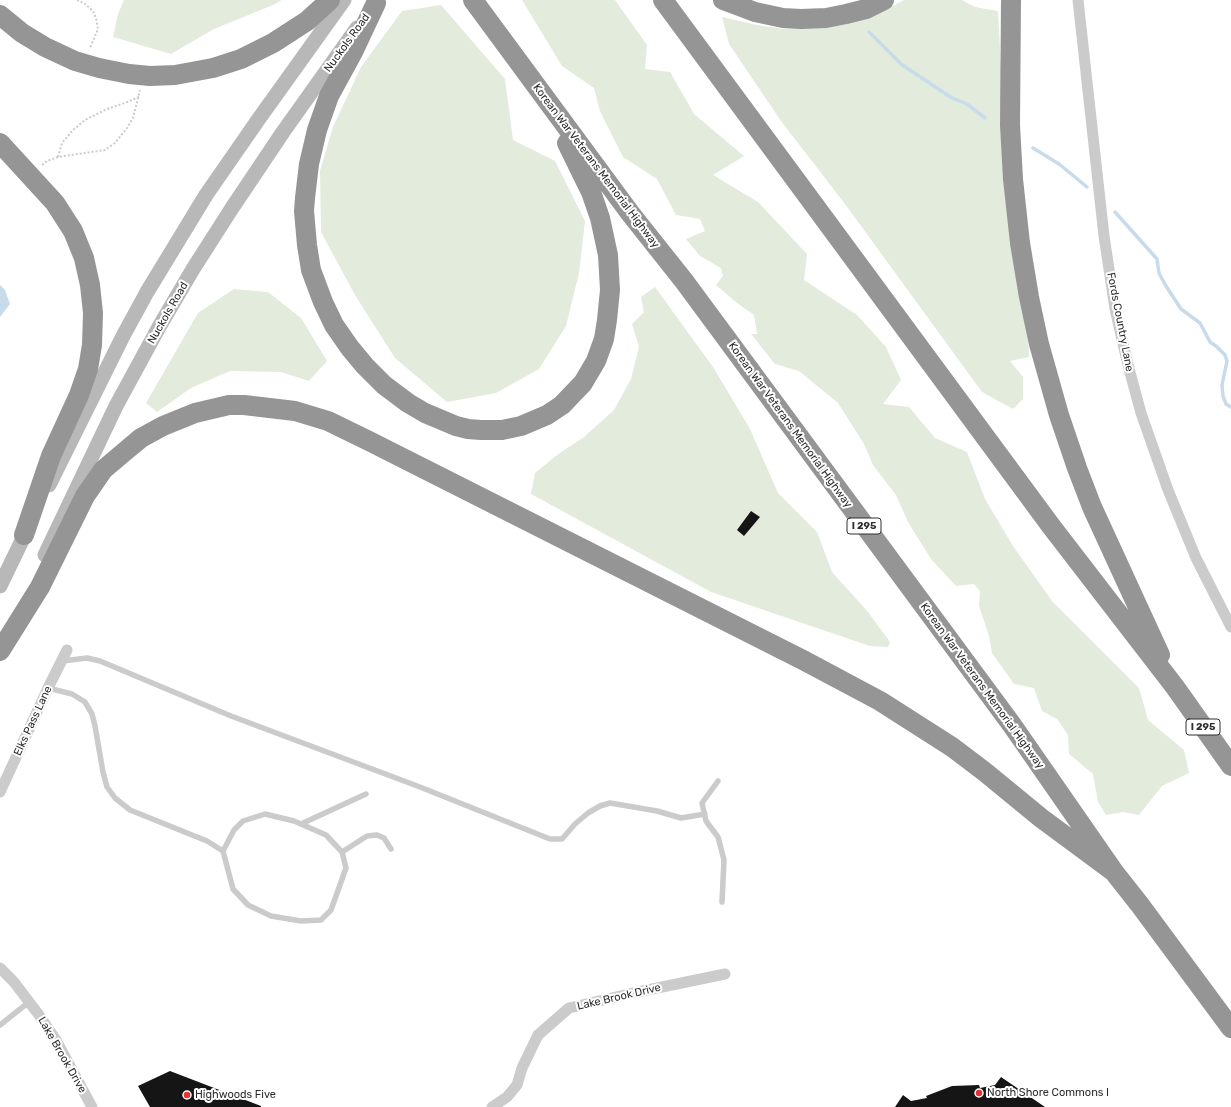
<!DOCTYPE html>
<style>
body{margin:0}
canvas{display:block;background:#fff}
</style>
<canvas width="1231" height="1107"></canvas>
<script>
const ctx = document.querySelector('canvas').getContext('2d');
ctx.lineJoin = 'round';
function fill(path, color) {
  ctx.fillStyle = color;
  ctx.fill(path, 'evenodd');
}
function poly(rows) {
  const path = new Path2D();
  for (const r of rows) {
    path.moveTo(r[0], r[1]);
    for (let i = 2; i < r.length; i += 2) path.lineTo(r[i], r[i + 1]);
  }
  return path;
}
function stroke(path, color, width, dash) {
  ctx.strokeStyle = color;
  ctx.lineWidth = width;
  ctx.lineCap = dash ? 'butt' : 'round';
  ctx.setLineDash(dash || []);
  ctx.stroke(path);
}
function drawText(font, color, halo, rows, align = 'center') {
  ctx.font = font + ' Rubik,sans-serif';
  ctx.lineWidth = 4;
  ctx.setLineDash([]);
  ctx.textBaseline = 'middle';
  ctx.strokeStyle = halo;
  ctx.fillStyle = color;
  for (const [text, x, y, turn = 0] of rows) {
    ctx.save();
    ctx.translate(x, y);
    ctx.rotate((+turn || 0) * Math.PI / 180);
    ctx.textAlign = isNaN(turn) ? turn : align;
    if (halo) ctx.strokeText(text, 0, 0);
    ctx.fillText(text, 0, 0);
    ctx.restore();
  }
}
const green = poly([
 [124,0,282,0,273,5,214,29,171,54,113,37,118,14],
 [522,0,615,0,647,45,645,69,670,72,694,114,744,156,713,175,758,202,807,254,804,280,857,315,886,347,901,380,883,404,909,407,935,438,967,452,985,499,1013,546,1052,601,1139,688,1148,720,1184,750,1189,773,1162,786,1139,815,1123,812,1106,815,1098,802,1093,774,1069,754,1068,735,1057,719,1042,711,1034,688,1014,684,992,653,989,636,979,606,980,591,974,584,956,586,931,559,908,522,896,495,873,465,864,444,838,403,799,371,775,364,751,334,757,334,754,315,737,303,716,285,723,276,721,268,700,256,686,239,705,231,700,219,676,215,657,179,623,157,600,111,594,88,562,66],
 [904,0,962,0,975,7,998,11,1006,162,1028,328,1029,357,1010,361,1023,377,1023,399,1013,409,982,392,845,204,781,121,729,44,722,17,757,25,783,29,833,25,875,15],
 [441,5,505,79,513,140,555,161,585,221,579,273,566,326,539,369,496,393,447,402,395,358,355,295,321,232,320,171,333,127,361,67,402,11],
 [655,287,713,367,750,429,778,493,817,532,832,572,868,612,890,642,888,647,870,646,711,592,531,494,535,473,557,455,584,437,614,410,631,379,639,347,632,324,644,312,641,297],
 [234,289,268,292,301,318,327,361,309,381,281,372,230,371,191,388,157,412,146,403,198,313]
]);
const water = poly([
 [0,285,5,290,10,304,0,317]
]);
const stream = poly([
 [869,32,901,64,952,98,967,104,985,118],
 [1033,148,1059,164,1087,187],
 [1115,212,1157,259,1159,273,1166,286,1181,309,1200,323,1210,342,1216,346,1225,355,1227,361,1222,385,1223,396,1226,404,1231,407]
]);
const building = poly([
 [751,511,760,517,744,536,737,530],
 [170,1071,261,1106,261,1107,150,1107,138,1086],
 [1001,1077,1045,1107,895,1107,903,1095,911,1101,927,1098,926,1096,952,1086,979,1085,980,1088,995,1085]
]);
const path = poly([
 [77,0,84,3,93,11,96,18,98,29,90,48],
 [58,157,62,143,73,130,85,120,107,109,122,104,139,97],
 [42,165,47,161,58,157,105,150,115,143,127,128,133,118,140,90]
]);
const service = poly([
 [62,661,87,658,100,661,231,716,420,787,550,839,562,839,575,824,588,813,600,806,610,803,657,811,681,818,705,814],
 [48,688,72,694,85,702,92,714,95,726,103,772,107,787,115,798,130,810,207,841,223,851,233,889,248,905,271,916,301,921,321,920,331,910,346,868,342,852,326,835,294,821,265,814,243,821,234,830,223,851],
 [718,781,702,803,706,821,718,837,724,860,722,902],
 [301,824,366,794],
 [342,852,367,836,377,835,384,838,391,849],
 [0,1025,29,1002]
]);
const minor = poly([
 [1078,0,1104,236,1115,309,1128,365,1141,413,1168,490,1196,558,1231,627],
 [0,792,48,688,67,650],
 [0,968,14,982,39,1015,56,1040,92,1107],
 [492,1107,507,1097,517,1085,522,1068,538,1035,569,1008,633,993,725,974]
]);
const secondary = poly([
 [49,485,123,336,147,292,206,195,258,120,344,0],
 [45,555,116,406,159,327,193,269,232,208,283,132,357,28],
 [0,586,29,526]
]);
const motorway = poly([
 [473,0,630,213,684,281,1012,725,1114,872,1140,905,1231,1028],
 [663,0,1051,526,1175,687,1231,766],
 [723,0,755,12,783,18,801,19,826,18,846,14,866,9,884,0],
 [1011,0,1010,125,1013,179,1020,243,1029,297,1039,344,1059,415,1077,468,1092,507,1160,655],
 [376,3,353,52,329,96,317,130,309,164,305,198,304,211,307,245,311,270,323,302,334,325,350,348,365,366,384,385,408,403,425,413,456,426,468,429,481,430,502,430,521,426,547,415,562,405,583,383,596,361,604,339,607,320,610,290,608,255,600,218,591,192,567,143],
 [0,15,22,33,45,47,75,61,99,68,129,74,150,76,175,75,213,68,241,59,273,43,307,21,330,0],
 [0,143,55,203,73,231,84,258,90,285,93,313,92,345,88,369,79,395,51,456,24,535],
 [0,651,40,587,85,496,103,470,123,453,141,438,163,426,195,413,229,405,244,405,295,411,328,421,369,441,803,660,880,701,952,747,985,772,1041,818,1114,872]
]);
const markers = [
 [979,1093,4,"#e33333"],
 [187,1095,4,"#e33333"]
];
const shields = [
 [864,526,34],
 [1203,727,34]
];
const shieldNames = [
 ["I 295",864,526],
 ["I 295",1203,727]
];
const streetNames = [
 ["Nuckols Road",347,43,-54],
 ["Korean War Veterans Memorial Highway",596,166,53],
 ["Nuckols Road",168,313,-60],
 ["Fords Country Lane",1120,322,79],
 ["Korean War Veterans Memorial Highway",790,425,54],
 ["Korean War Veterans Memorial Highway",982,686,54],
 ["Elks Pass Lane",33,721,-65],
 ["Lake Brook Drive",619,997,-13],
 ["Lake Brook Drive",62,1055,60]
];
const poiNames = [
 ["North Shore Commons I",987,1093],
 ["Highwoods Five",195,1095]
];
fill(green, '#e3ebdc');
fill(water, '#c8dbeb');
stroke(stream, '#c8dbeb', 3.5);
fill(building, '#151515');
stroke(path, '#cbcbcb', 2, [2, 2]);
stroke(service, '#cbcbcb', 5.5);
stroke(minor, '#cbcbcb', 11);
stroke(secondary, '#b8b8b8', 15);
stroke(motorway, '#959595', 20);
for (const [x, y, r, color] of markers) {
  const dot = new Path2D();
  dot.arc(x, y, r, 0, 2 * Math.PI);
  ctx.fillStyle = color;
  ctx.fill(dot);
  stroke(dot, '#fff', 1.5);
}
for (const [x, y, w] of shields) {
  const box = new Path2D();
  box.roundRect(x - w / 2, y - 8, w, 16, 3);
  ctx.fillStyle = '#fff';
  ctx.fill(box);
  stroke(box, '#2e2e2e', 1);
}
drawText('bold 10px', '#2e2e2e', null, shieldNames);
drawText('11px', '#2e2e2e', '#fff', streetNames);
drawText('11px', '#2e2e2e', '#fff', poiNames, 'left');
</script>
